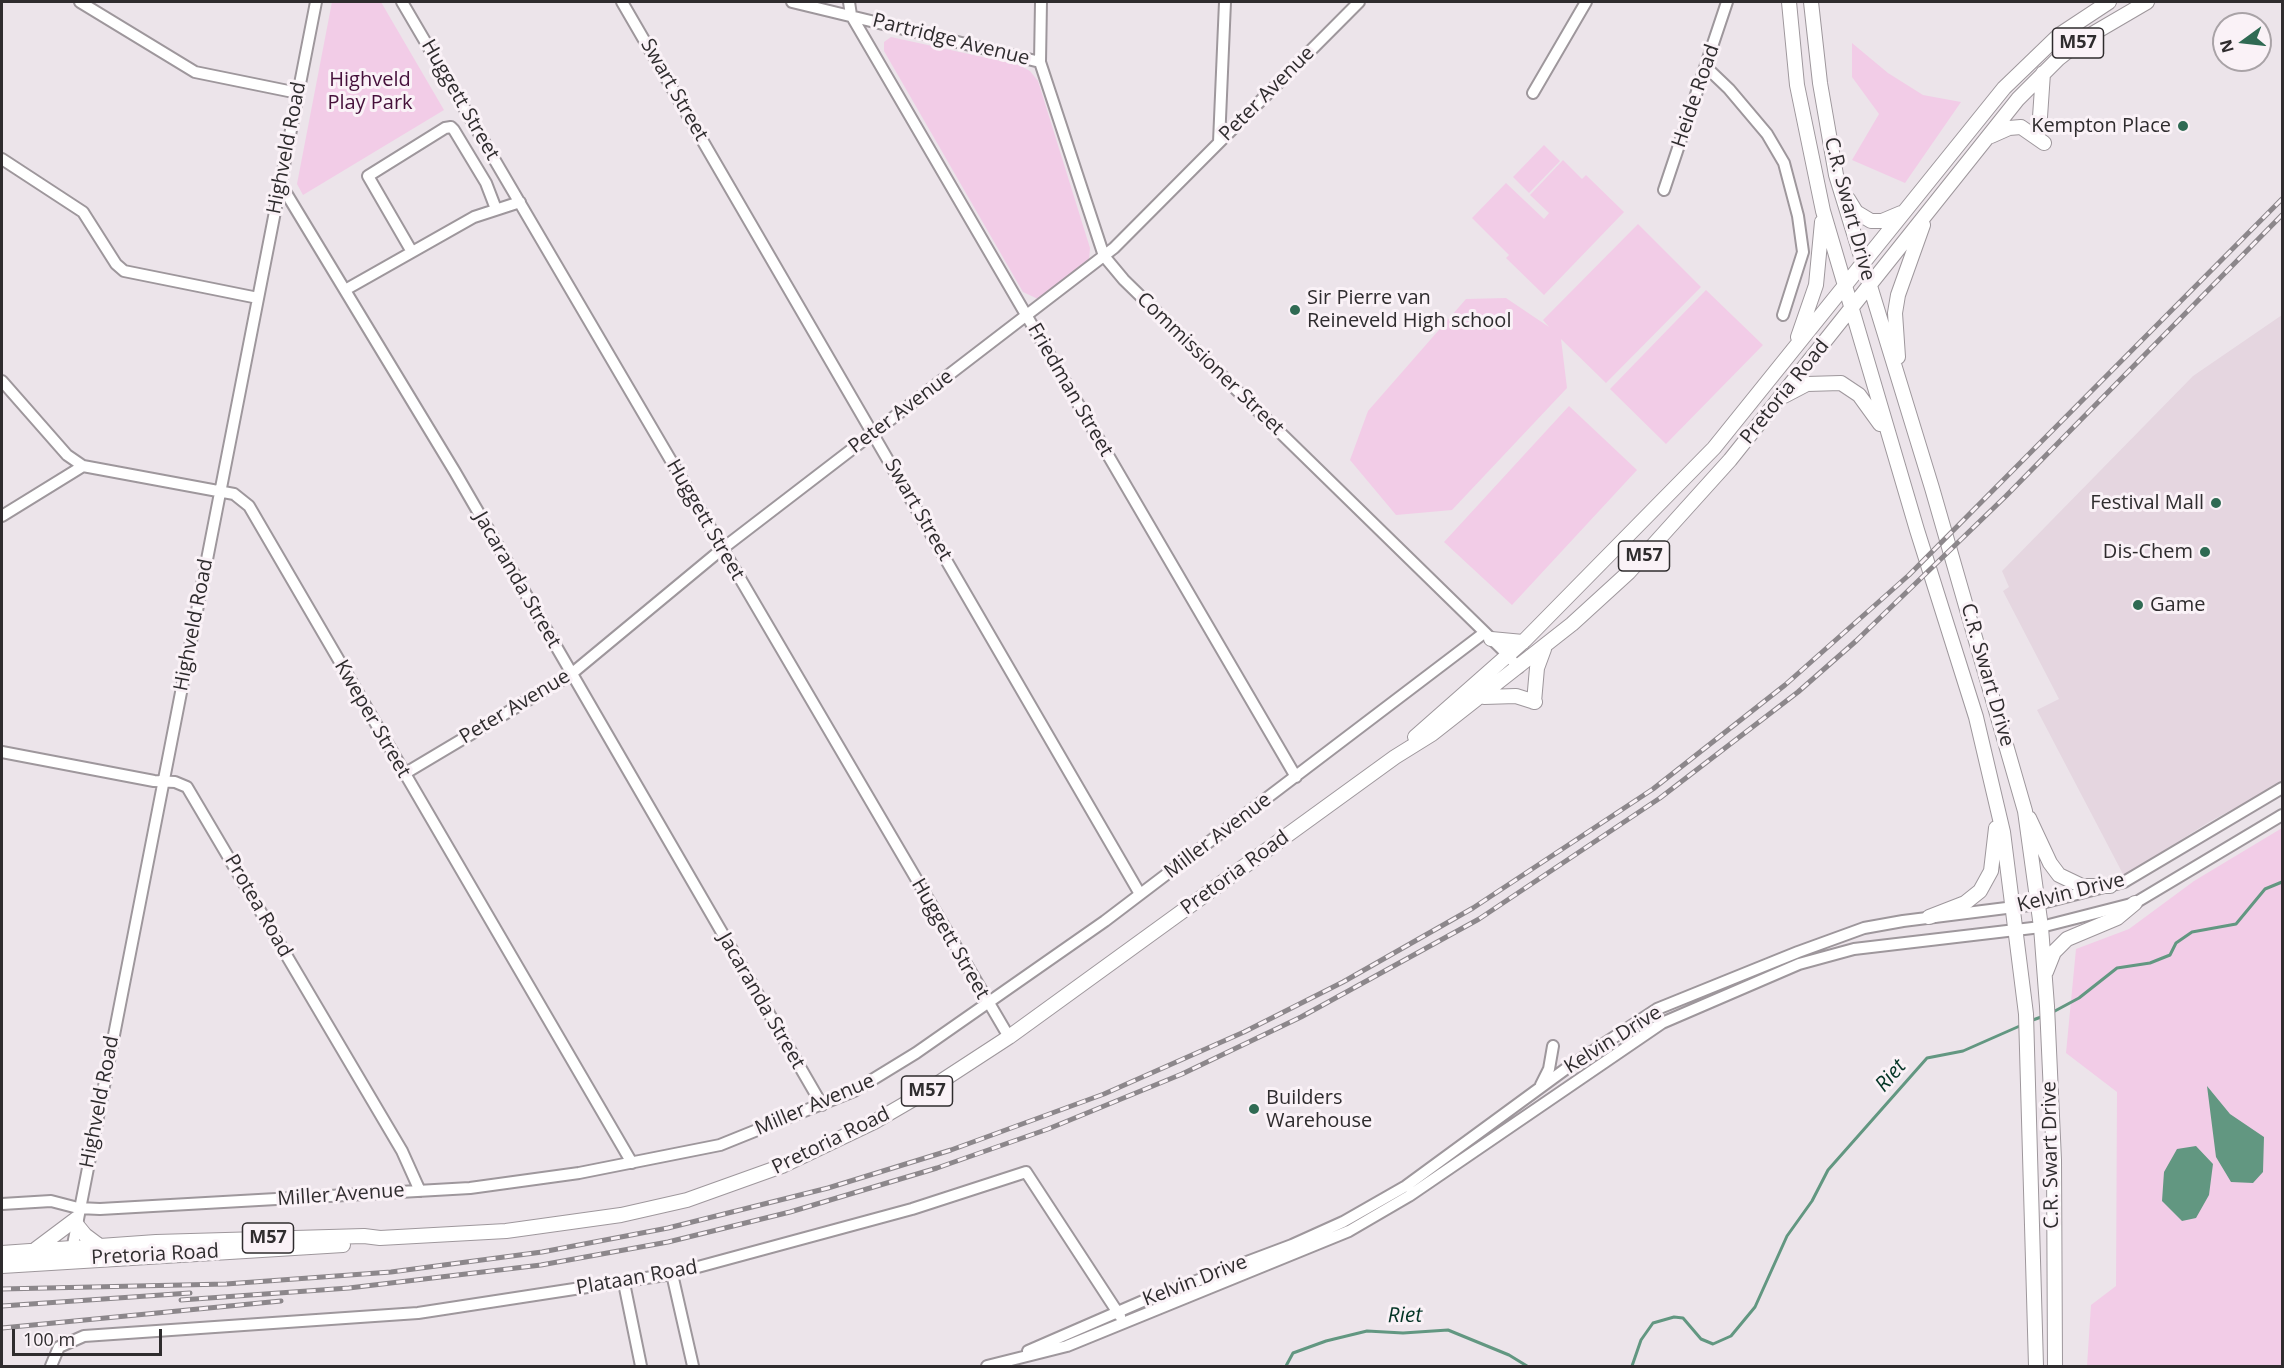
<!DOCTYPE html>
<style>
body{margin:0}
#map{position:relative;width:2284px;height:1368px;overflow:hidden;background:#ece4ea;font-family:"Open Sans",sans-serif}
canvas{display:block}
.frame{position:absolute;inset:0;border:3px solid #2f2c2e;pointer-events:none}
.north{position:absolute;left:2212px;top:12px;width:60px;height:60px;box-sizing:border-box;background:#faf2f7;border:2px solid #a9a3a7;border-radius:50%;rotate:255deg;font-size:16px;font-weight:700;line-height:24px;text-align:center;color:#2f2c2e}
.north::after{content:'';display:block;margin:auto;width:21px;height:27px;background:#2f6a53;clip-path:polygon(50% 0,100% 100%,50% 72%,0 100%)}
.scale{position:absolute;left:12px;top:1329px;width:150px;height:27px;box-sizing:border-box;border:3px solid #2f2c2e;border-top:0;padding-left:8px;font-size:18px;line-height:21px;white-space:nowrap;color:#2f2c2e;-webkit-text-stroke:4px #faf2f7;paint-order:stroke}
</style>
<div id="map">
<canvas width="2284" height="1368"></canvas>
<div class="frame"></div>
<div class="north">N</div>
<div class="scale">100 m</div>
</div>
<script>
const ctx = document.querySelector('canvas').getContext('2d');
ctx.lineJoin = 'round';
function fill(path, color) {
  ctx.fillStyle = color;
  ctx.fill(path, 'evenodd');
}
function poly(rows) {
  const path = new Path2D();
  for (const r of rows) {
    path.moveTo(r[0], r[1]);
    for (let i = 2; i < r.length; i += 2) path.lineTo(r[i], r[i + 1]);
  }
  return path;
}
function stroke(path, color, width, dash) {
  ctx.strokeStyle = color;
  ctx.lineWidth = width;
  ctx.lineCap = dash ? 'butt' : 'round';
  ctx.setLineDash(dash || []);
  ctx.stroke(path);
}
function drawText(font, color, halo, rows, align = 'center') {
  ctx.font = font + ' "Open Sans",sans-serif';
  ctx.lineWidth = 6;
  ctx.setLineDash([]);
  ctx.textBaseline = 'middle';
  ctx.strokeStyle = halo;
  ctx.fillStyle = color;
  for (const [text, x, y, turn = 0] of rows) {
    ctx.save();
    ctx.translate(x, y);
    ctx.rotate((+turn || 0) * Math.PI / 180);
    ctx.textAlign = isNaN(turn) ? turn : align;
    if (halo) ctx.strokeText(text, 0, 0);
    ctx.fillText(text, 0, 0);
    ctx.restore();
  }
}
const built = poly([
 [2282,315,2282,783,2209,822,2124,876,2037,710,2059,699,2003,591,2009,587,2002,571,2193,376]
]);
const green = poly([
 [332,2,381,2,444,110,303,195,297,184],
 [891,37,1019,65,1030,71,1038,81,1090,248,1089,260,1045,297,1038,299,1023,292,884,51,884,42],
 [1852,43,1888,73,1923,95,1961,102,1905,183,1852,160,1879,114,1852,77],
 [1544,145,1560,161,1529,193,1513,177],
 [1563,160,1582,179,1586,175,1624,212,1544,295,1506,258,1509,255,1472,218,1506,183,1544,219,1549,213,1530,195],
 [1638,224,1701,287,1606,383,1561,339,1567,388,1452,510,1396,515,1350,460,1368,411,1466,299,1506,298,1549,327,1543,320],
 [1706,290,1763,345,1666,444,1610,389],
 [1569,406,1637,470,1512,605,1444,542],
 [2282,828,2282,1366,2087,1366,2091,1305,2116,1286,2117,1092,2066,1053,2076,949,2129,929,2194,881]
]);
const water = poly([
 [2207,1086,2230,1114,2264,1137,2263,1172,2253,1183,2231,1182,2216,1157],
 [2196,1146,2213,1164,2209,1195,2196,1218,2182,1221,2162,1201,2164,1172,2177,1149]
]);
const stream = poly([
 [2053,1012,2079,998,2117,968,2150,963,2170,955,2176,943,2192,932,2236,924,2265,889,2282,882],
 [2030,1021,2044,1016],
 [1286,1366,1293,1353,1326,1341,1367,1331,1403,1333,1448,1330,1509,1355,1527,1366],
 [1632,1366,1641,1340,1653,1323,1674,1317,1683,1318,1701,1339,1713,1344,1731,1336,1755,1307,1787,1236,1812,1201,1828,1170,1927,1058,1963,1051,2022,1025]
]);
const minor = poly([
 [80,2,195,72,298,93],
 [402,2,1009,1037],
 [622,2,1140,894],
 [792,2,1040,62],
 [849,2,851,15,1296,777],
 [1041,2,1040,62,1104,256,1124,280,1508,655,1518,668],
 [1706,67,1729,89,1767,134,1784,163,1798,216,1803,252,1783,315],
 [1533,93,1586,2],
 [1219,142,1225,2],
 [2,159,83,212,116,264,124,271,258,298],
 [280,183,455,472,822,1105],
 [1664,190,1727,2],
 [412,252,368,176,445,128,451,127,454,130,486,183,496,209],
 [345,290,474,217,520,202],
 [2,381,67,455,83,466,234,494,249,506,632,1163],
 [2,516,83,466],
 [2,752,154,781,175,782,187,787,402,1151,420,1191],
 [404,774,570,675,722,549,1114,248,1359,2],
 [1541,1085,1549,1069,1553,1046],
 [2,1204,51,1201,78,1208,100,1209,470,1188,579,1173,720,1145,854,1091,916,1053,1105,921,1484,633],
 [71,1255,316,2],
 [672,1274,693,1366],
 [624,1283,641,1366],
 [1028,1351,1143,1301,1292,1245,1343,1222,1406,1186,1567,1068,1657,1009,1798,952,1864,928,1903,921,2038,904,2124,882,2282,788],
 [51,1366,59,1347,84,1336,418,1313,672,1274,912,1209,1026,1172,1120,1316],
 [987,1366,1067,1346,1349,1231,1409,1196,1662,1023,1799,964,1854,949,2041,927,2135,903,2282,815]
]);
const major = poly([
 [1789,2,1797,85,1823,211,1917,530,1976,717,2003,832,2026,1014,2036,1366],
 [1811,2,1820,83,1836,175,1932,488,2025,811,2041,927,2047,1006,2054,1160,2055,1366],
 [2040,117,2043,73],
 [1991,136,2009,128,2021,127,2044,143],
 [1848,199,1856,212,1871,221,1882,221,1901,213],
 [1798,337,1816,285,1822,222],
 [1898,357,1895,313,1898,295,1923,225],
 [1784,396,1807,384,1841,383,1859,395,1880,424],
 [1491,639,1523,642],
 [1484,697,1516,696,1535,702],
 [1534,702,1537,668,1544,649],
 [1415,737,1525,640,1714,448,2004,88,2059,35,2109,2],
 [2029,818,2050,863,2059,875,2082,886,2110,886],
 [1929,917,1965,903,1980,891,1991,871,1996,828],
 [2046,972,2054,952,2067,939,2117,918,2135,903],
 [76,1224,85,1235,101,1247],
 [36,1249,76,1219],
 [2,1253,156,1242,364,1236,380,1238,506,1231,621,1215,687,1200,782,1166,874,1122,917,1097,1009,1037,1395,757,1432,734,1572,624,1629,572,1730,460,2018,99,2058,59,2082,40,2147,2],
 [2,1266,343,1245]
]);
const rail = poly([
 [2,1289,226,1284,391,1272,542,1252,668,1228,828,1188,951,1150,1104,1094,1244,1032,1343,982,1473,908,1653,789,1785,685,1909,575,2282,199],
 [181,1300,349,1288,541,1265,668,1242,790,1212,937,1168,1048,1129,1182,1074,1301,1017,1479,919,1660,798,1798,692,1856,641,2006,496,2282,215],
 [2,1306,190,1293],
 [2,1328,281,1301]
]);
const markers = [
 [2183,126,6,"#2f6a53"],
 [1295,310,6,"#2f6a53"],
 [2216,503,6,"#2f6a53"],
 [2205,552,6,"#2f6a53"],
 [2138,605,6,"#2f6a53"],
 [1254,1109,6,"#2f6a53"]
];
const shields = [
 [2078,43,51],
 [1644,556,51],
 [927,1091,51],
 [268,1238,51]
];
const shieldNames = [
 ["M57",2078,43],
 ["M57",1644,556],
 ["M57",927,1091],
 ["M57",268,1238]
];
const streetNames = [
 ["Partridge Avenue",951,40,14],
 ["Swart Street",674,90,60],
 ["Peter Avenue",1267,94,-45],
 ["Heide Road",1696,96,-71],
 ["Huggett Street",460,100,60],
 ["Highveld Road",287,148,-79],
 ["C.R. Swart Drive",1849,209,75],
 ["Commissioner Street",1210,364,44],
 ["Friedman Street",1070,390,60],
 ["Pretoria Road",1785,392,-51],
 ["Peter Avenue",901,412,-37],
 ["Swart Street",918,510,60],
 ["Huggett Street",705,520,60],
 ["Jacaranda Street",517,580,60],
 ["Highveld Road",194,625,-79],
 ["C.R. Swart Drive",1987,675,74],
 ["Peter Avenue",515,707,-31],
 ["Kweper Street",372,719,60],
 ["Miller Avenue",1218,836,-37],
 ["Pretoria Road",1235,873,-36],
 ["Kelvin Drive",2071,893,-14],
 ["Protea Road",258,906,60],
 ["Huggett Street",950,939,60],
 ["Jacaranda Street",761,1001,60],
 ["Kelvin Drive",1613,1040,-32],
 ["Highveld Road",100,1102,-79],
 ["Miller Avenue",815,1105,-23],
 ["Pretoria Road",831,1141,-26],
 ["C.R. Swart Drive",2051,1155,-91],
 ["Miller Avenue",341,1195,-4],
 ["Pretoria Road",155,1255,-3],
 ["Plataan Road",637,1278,-10],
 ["Kelvin Drive",1195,1281,-21]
];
const parkNames = [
 ["Highveld",370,80],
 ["Play Park",370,103]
];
const poiNames = [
 ["Kempton Place",2171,126],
 ["Sir Pierre van",1307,298,"left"],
 ["Reineveld High school",1307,321,"left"],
 ["Festival Mall",2204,503],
 ["Dis-Chem",2193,552],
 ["Game",2150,605,"left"],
 ["Builders",1266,1098,"left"],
 ["Warehouse",1266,1121,"left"]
];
const waterNames = [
 ["Riet",1891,1076,-49],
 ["Riet",1405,1316,-1]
];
fill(built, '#e5d6e0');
fill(green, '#f2cce7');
fill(water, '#629781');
stroke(stream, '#629781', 3);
stroke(minor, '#9e979c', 14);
stroke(major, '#9e979c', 16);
stroke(minor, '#fff', 10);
stroke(major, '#fff', 14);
stroke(rail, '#8c878b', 5);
stroke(rail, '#faf2f7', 3, [9]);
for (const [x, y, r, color] of markers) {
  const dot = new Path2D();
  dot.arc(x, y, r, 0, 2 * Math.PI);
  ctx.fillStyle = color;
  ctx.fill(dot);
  stroke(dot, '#faf2f7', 2);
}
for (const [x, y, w] of shields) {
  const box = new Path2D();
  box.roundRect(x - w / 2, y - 15, w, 30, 4.5);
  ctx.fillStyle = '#faf2f7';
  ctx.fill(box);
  stroke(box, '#2f2c2e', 1.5);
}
drawText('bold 18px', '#2f2c2e', null, shieldNames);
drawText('20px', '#2f2c2e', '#faf2f7', streetNames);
drawText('20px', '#46113b', '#faf2f7', parkNames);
drawText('20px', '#2f2c2e', '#faf2f7', poiNames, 'right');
drawText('italic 21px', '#043526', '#faf2f7', waterNames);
</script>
